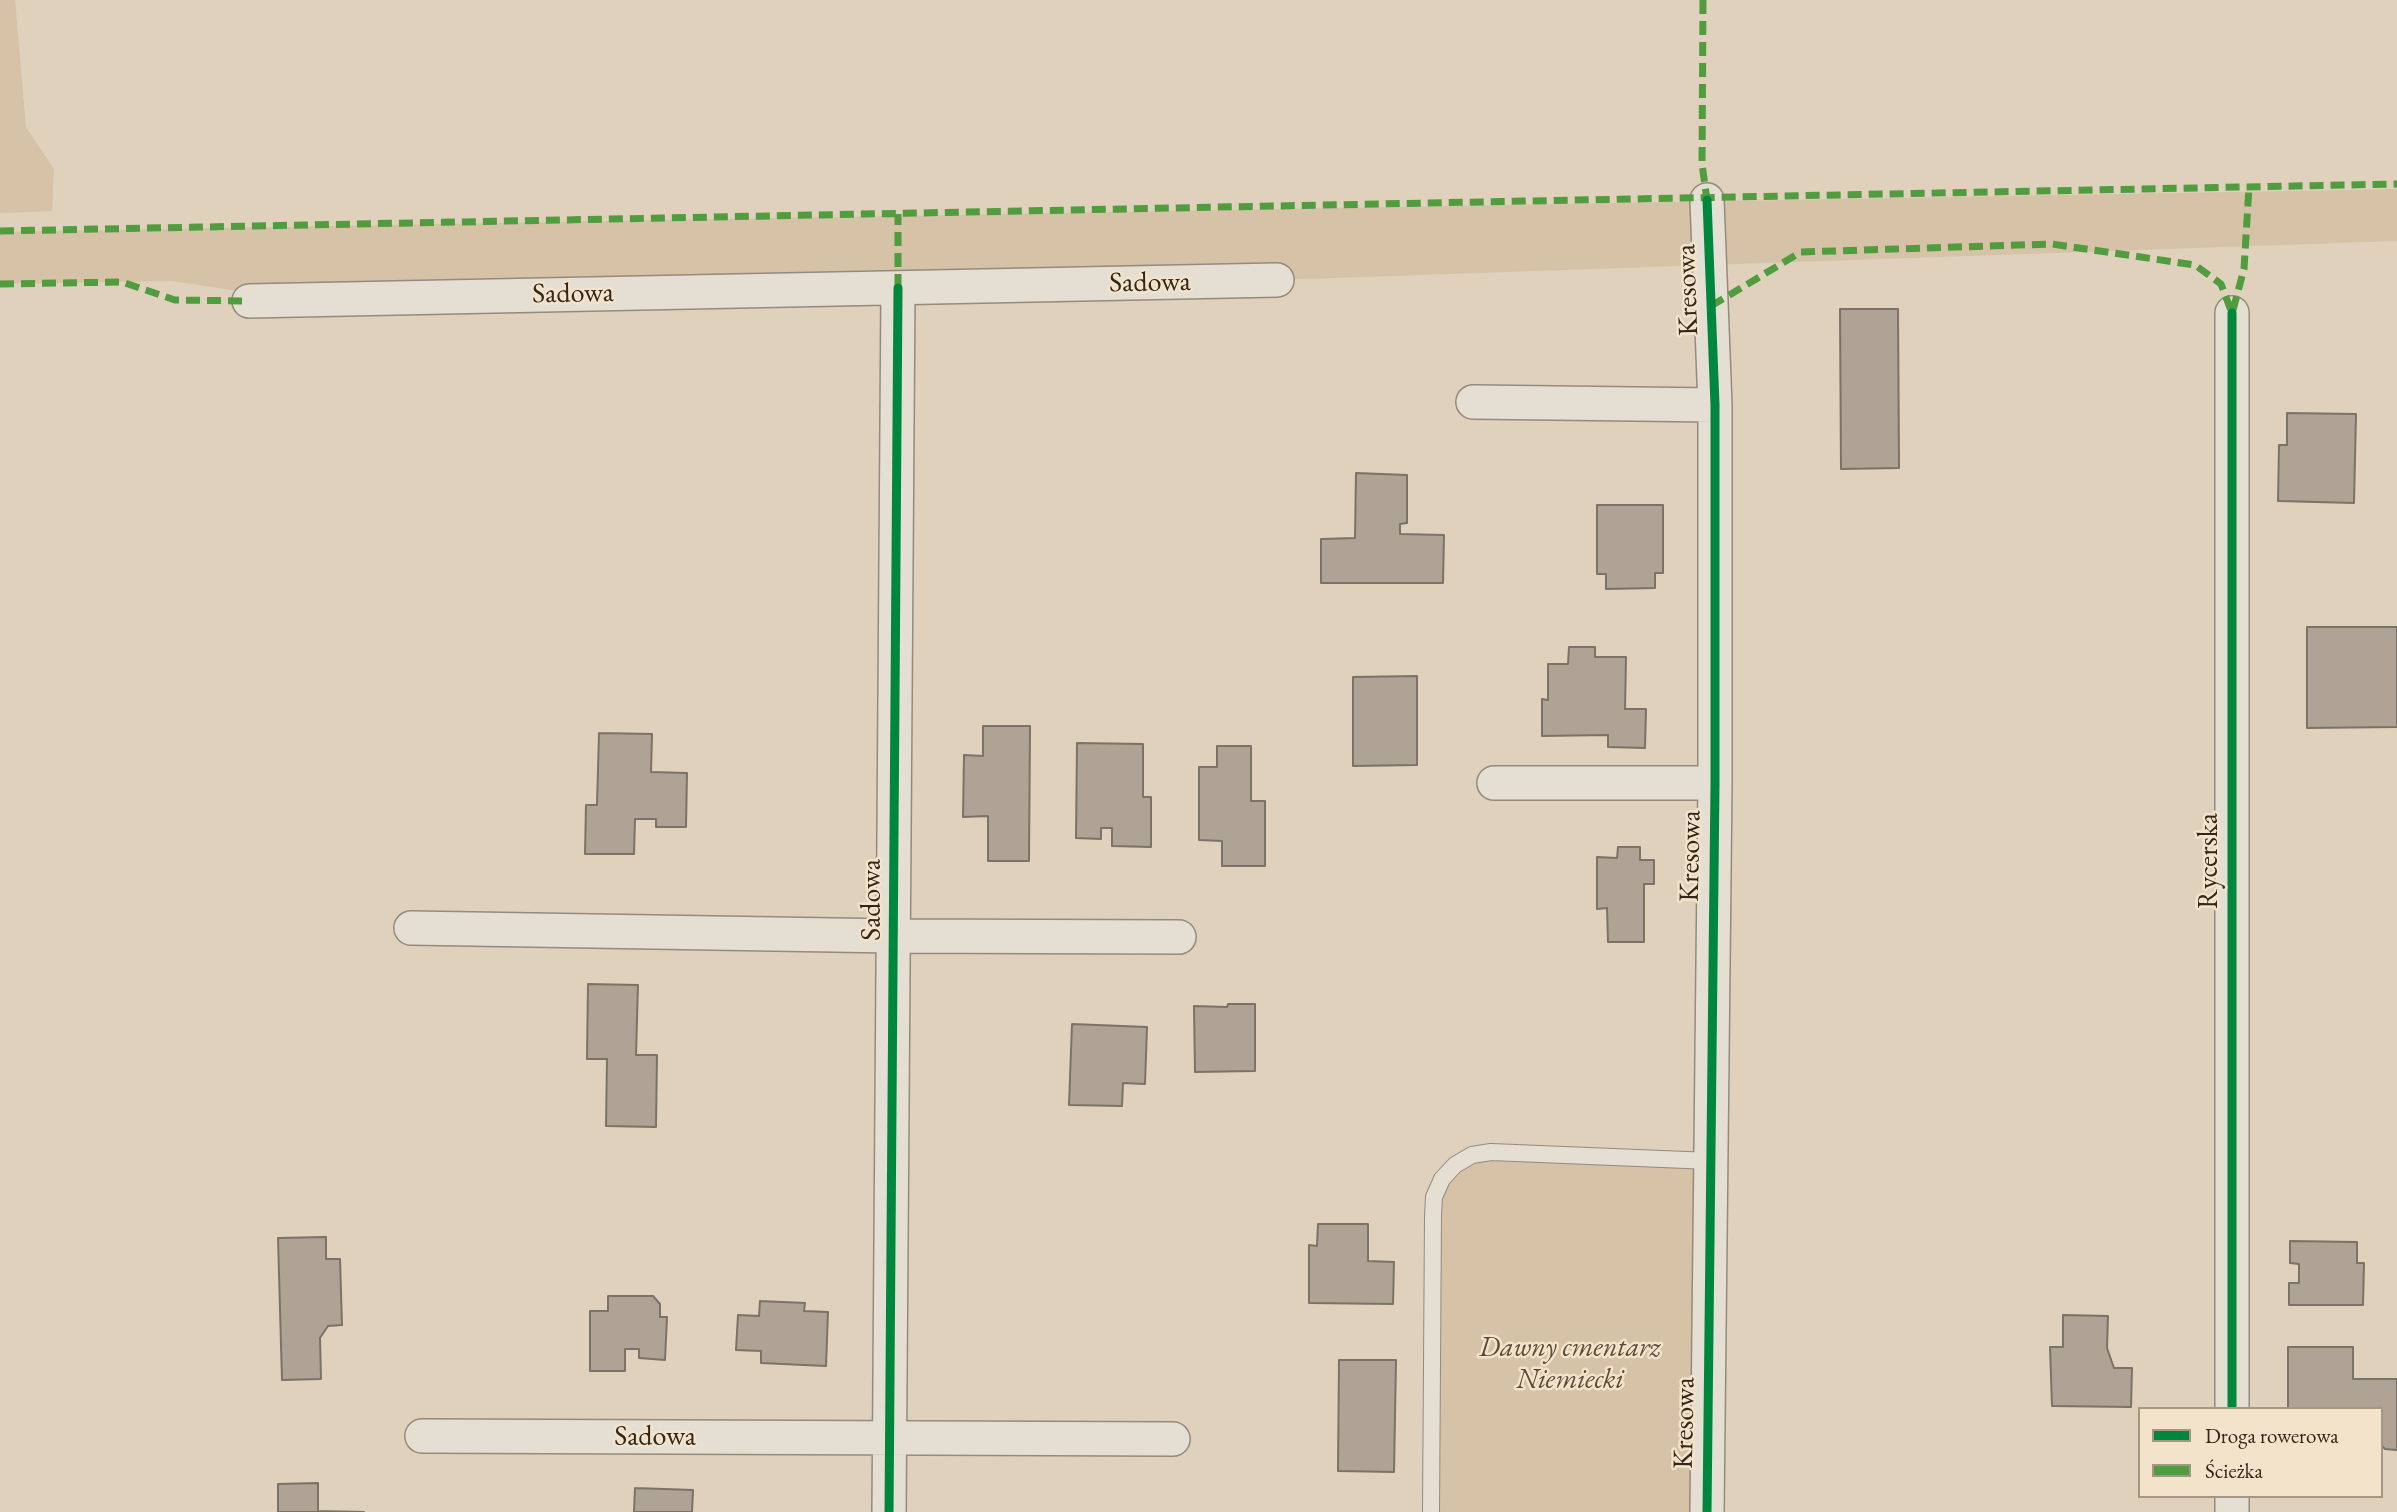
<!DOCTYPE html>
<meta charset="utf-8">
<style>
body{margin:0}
#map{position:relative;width:2397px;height:1512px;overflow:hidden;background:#dfd1bc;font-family:"EB Garamond",serif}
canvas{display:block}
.legend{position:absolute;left:2138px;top:1407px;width:245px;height:91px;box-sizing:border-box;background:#f3e3ca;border:2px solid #a69784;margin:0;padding:9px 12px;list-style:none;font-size:21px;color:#32261a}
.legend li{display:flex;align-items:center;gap:14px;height:35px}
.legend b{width:35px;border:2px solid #a69784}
</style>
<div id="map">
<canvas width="2397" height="1512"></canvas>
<ul class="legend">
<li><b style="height:9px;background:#00873e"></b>Droga rowerowa</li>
<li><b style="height:9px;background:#509c3e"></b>Ścieżka</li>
</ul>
</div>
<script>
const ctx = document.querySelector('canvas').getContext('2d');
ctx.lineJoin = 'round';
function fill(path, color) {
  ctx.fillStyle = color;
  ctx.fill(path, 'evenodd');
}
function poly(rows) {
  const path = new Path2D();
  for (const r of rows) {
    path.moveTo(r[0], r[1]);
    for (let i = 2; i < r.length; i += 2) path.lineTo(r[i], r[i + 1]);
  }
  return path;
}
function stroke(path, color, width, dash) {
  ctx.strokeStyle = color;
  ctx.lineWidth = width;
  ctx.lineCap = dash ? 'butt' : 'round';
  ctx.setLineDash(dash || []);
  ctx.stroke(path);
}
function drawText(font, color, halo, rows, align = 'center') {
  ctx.font = font + ' "EB Garamond",serif';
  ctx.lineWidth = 5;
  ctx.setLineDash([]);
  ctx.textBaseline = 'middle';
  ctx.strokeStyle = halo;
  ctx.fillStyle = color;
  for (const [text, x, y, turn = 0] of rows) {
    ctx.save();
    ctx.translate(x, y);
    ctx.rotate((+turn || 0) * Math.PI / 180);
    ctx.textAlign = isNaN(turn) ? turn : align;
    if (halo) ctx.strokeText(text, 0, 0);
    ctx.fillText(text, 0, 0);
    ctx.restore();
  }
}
const green = poly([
 [0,0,15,0,26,127,54,169,52,211,0,213],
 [2397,189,2397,241,1277,280,291,299,172,281,0,284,0,232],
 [1472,1155,1711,1161,1707,1512,1431,1512,1434,1197]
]);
const building = poly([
 [1840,309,1898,309,1899,468,1841,469,1840,309],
 [2287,413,2356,414,2354,503,2278,501,2279,445,2287,445,2287,413],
 [1356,473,1407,475,1407,523,1400,524,1400,534,1444,535,1443,583,1321,583,1321,539,1355,538,1356,473],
 [1597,505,1663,505,1663,573,1655,573,1655,588,1606,589,1606,574,1597,574,1597,505],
 [2307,627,2397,627,2397,727,2307,728,2307,627],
 [1569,647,1595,647,1595,657,1626,657,1625,709,1646,709,1645,748,1608,747,1608,735,1542,736,1542,699,1548,700,1548,664,1568,664,1569,647],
 [1417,676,1417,765,1353,766,1353,677,1417,676],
 [983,726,1030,726,1029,861,988,861,988,816,963,817,964,755,983,756,983,726],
 [599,733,652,734,651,772,687,773,686,827,656,827,656,819,635,819,634,854,585,854,586,805,597,805,599,733],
 [1077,743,1143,744,1143,797,1151,797,1151,847,1112,846,1112,828,1101,828,1101,839,1076,838,1077,743],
 [1217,746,1251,746,1251,801,1265,801,1265,866,1222,866,1222,841,1199,840,1199,767,1217,767,1217,746],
 [1618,847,1640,847,1640,860,1654,860,1654,884,1644,884,1644,942,1608,942,1607,908,1597,909,1597,857,1617,858,1618,847],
 [588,984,638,985,636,1055,657,1055,656,1127,606,1126,607,1059,587,1059,588,984],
 [1228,1004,1255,1004,1255,1071,1195,1072,1194,1006,1227,1007,1228,1004],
 [1072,1024,1147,1027,1145,1084,1123,1083,1122,1106,1069,1105,1072,1024],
 [1318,1224,1368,1224,1368,1261,1394,1262,1393,1304,1309,1303,1309,1245,1317,1246,1318,1224],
 [326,1237,326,1259,340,1259,342,1325,328,1326,320,1338,321,1379,282,1380,278,1238,326,1237],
 [2290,1241,2357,1242,2357,1263,2364,1263,2363,1305,2289,1305,2289,1283,2299,1283,2299,1264,2290,1263,2290,1241],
 [608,1296,653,1296,660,1304,660,1317,667,1317,665,1360,639,1358,639,1349,625,1349,625,1371,590,1371,590,1311,608,1311,608,1296],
 [760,1301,805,1303,804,1311,828,1312,826,1366,761,1363,761,1351,736,1350,738,1315,759,1316,760,1301],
 [2063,1315,2108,1316,2107,1348,2114,1368,2132,1368,2131,1407,2052,1406,2050,1347,2063,1347,2063,1315],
 [2288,1347,2353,1347,2353,1379,2397,1379,2397,1450,2385,1449,2381,1445,2381,1409,2288,1409,2288,1347],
 [1339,1360,1396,1360,1394,1472,1338,1471,1339,1360],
 [318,1483,318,1511,364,1512,278,1512,278,1484,318,1483],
 [635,1488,693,1490,692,1512,634,1512,635,1488]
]);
const lane = poly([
 [1431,1512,1433,1216,1434,1197,1442,1179,1455,1165,1472,1155,1491,1152,1711,1161]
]);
const street = poly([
 [1707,200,1715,405,1715,783,1707,1512],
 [249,301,1277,280],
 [2232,313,2232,1409],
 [1473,402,1715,405],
 [1494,783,1715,783],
 [411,928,894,936,1179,937],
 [422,1436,1173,1439],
 [2232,1496,2232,1512],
 [889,1512,898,288]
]);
const quiet = poly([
 [1703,0,1702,164,1707,200],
 [0,231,2397,184],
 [0,284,122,282,175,300,249,301],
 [898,288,898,214],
 [1711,306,1801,252,2052,244,2195,265,2221,284,2232,313],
 [2233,310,2244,269,2249,187]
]);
const cycleway = poly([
 [1707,200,1715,405,1715,783,1707,1512],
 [2232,313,2232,1409],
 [889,1512,898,288]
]);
const streetNames = [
 ["Sadowa",1150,283,-1],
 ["Kresowa",1688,290,-92],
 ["Sadowa",573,294,-1],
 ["Kresowa",1691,856,-89],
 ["Rycerska",2209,861,-90],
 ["Sadowa",872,900,-90],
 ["Kresowa",1685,1423,-89],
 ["Sadowa",655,1437]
];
const parkNames = [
 ["Dawny cmentarz",1570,1348],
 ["Niemiecki",1570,1380]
];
fill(green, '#d5c2a7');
fill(building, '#aea395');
stroke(building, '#7b7367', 2);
stroke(lane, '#948b7d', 18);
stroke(street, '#948b7d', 36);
stroke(lane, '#e5ded3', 16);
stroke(street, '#e5ded3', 33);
stroke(quiet, '#509c3e', 7, [14, 7]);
stroke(cycleway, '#00873e', 9);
drawText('28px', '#32261a', '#f3e3ca', streetNames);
drawText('italic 28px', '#594a39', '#f3e3ca', parkNames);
</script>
